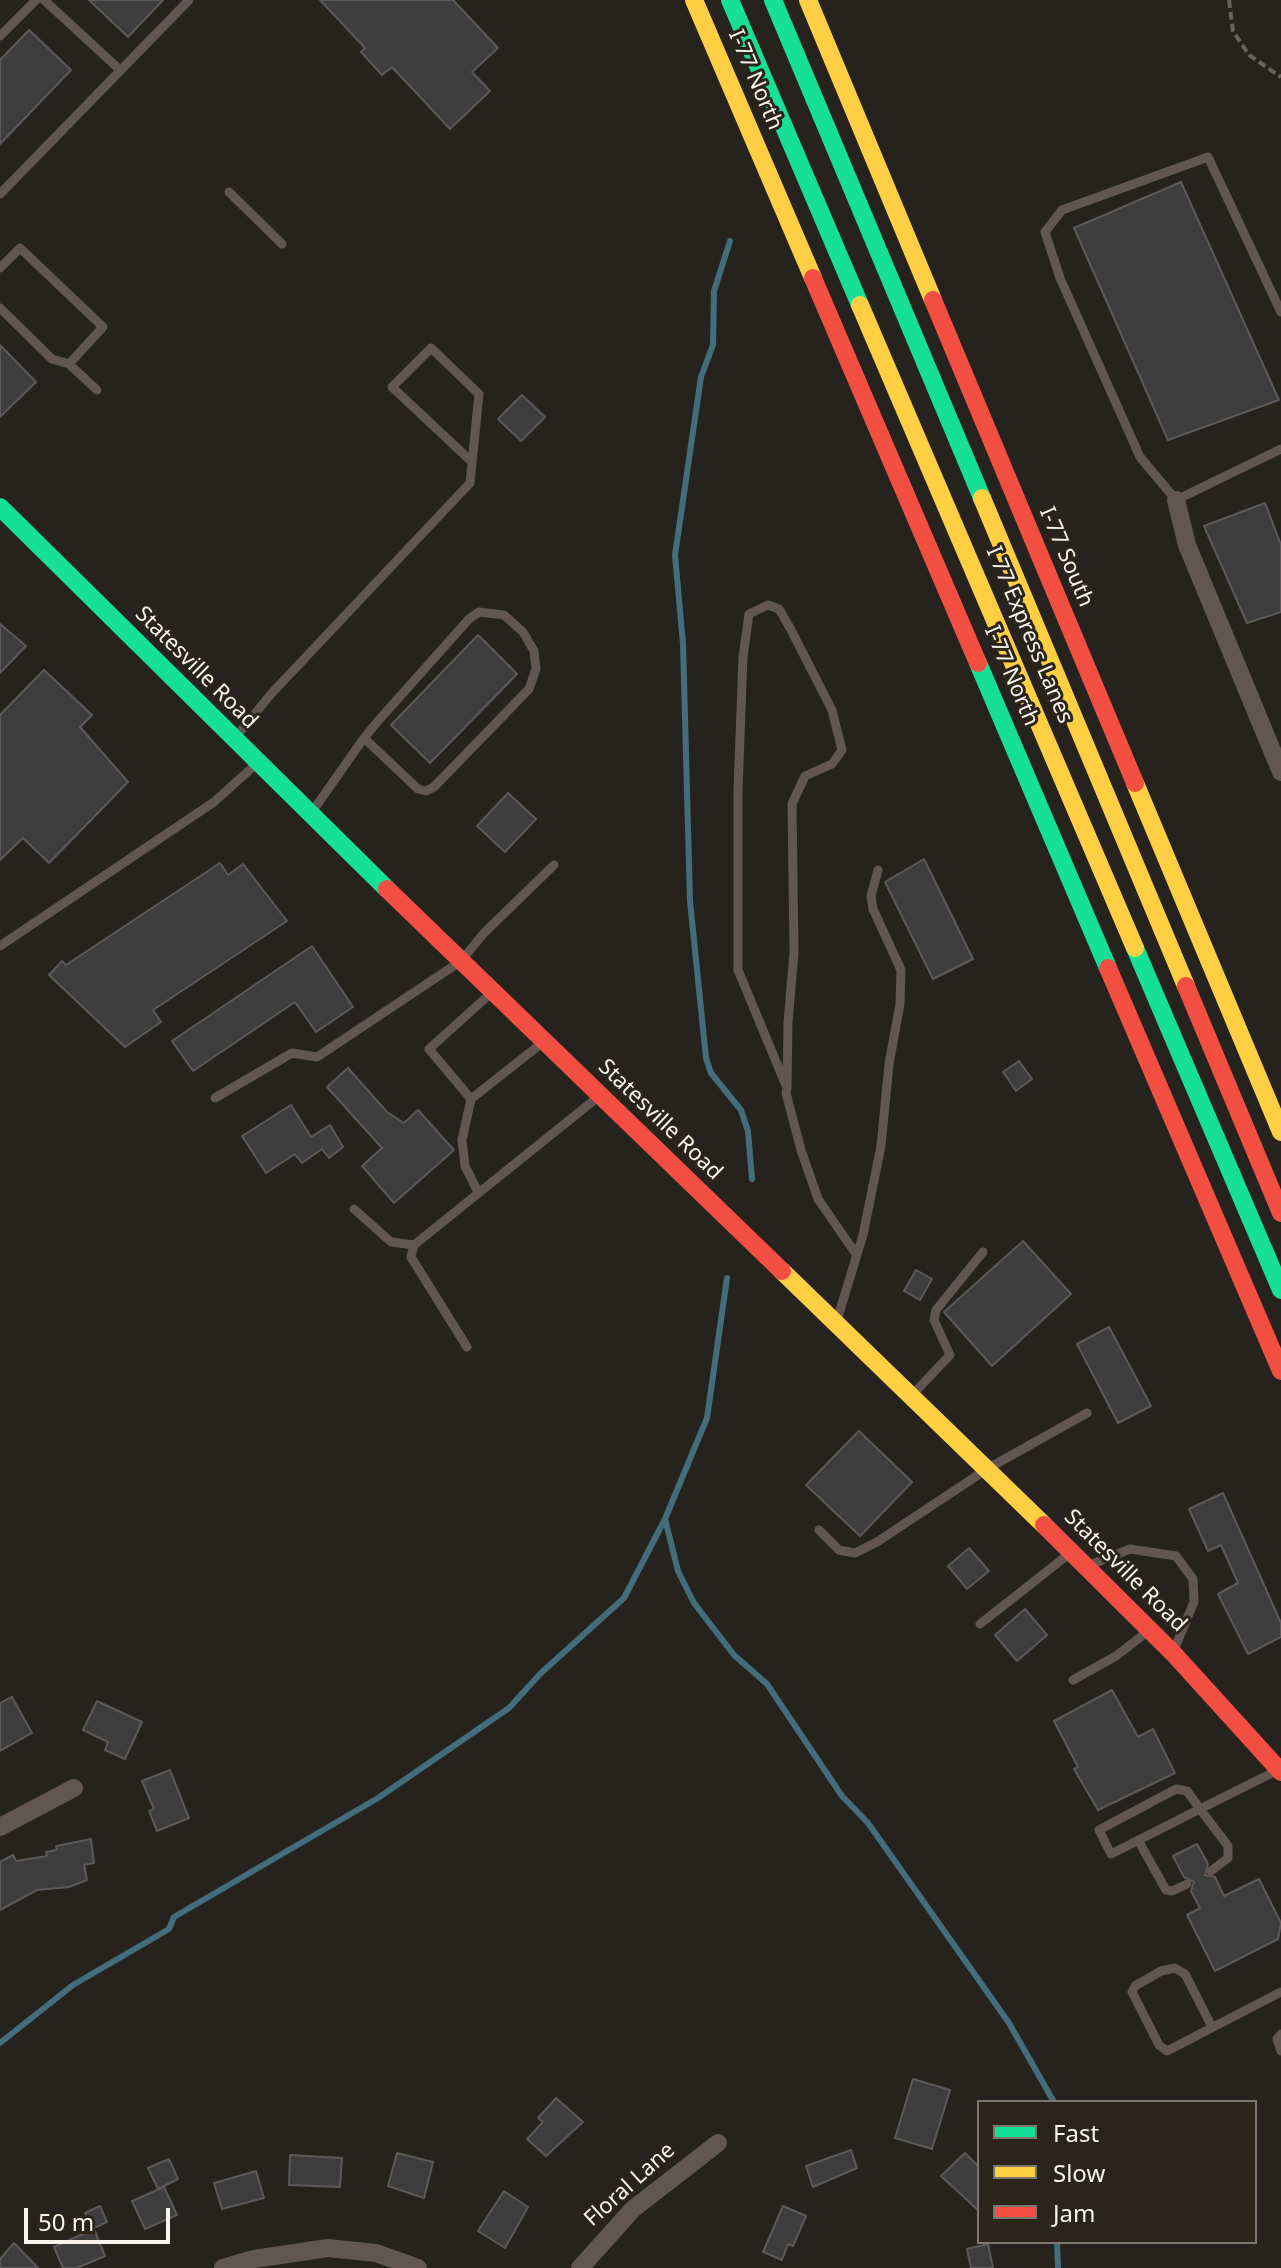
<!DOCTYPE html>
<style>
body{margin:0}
#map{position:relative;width:1281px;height:2268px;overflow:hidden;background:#26231e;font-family:"Noto Sans",sans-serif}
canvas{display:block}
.legend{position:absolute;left:977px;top:2100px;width:280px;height:144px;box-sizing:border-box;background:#2a241a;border:2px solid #7c776e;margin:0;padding:10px 14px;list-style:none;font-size:24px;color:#f8f4ed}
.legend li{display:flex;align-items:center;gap:16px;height:40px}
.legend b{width:40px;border:2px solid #7c776e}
.scale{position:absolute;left:24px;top:2208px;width:146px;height:36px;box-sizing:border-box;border:4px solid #f8f4ed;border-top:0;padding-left:10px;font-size:24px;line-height:28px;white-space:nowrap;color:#f8f4ed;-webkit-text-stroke:6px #2a241a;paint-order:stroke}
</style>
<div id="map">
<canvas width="1281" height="2268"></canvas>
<ul class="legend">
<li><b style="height:10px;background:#16e098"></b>Fast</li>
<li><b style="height:10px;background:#ffcf43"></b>Slow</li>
<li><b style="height:10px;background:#f24e42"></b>Jam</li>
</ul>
<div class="scale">50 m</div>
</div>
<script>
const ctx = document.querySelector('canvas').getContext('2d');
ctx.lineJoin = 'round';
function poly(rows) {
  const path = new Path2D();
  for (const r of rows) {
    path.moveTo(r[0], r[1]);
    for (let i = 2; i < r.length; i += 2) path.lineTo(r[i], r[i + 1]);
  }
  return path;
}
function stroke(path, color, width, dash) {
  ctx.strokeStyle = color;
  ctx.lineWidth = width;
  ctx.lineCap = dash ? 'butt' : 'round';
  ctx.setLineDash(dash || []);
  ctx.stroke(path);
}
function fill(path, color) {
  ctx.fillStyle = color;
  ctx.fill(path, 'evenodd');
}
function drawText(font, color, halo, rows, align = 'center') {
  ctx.font = font + ' "Noto Sans",sans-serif';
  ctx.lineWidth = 6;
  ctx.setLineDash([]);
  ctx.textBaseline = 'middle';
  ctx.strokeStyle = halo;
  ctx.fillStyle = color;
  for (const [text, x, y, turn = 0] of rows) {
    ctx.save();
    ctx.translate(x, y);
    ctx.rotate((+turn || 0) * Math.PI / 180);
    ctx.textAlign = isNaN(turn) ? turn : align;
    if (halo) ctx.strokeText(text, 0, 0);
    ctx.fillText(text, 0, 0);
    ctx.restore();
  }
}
const stream = poly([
 [730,241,714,291,713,345,701,377,675,555,683,644,690,901,706,1058,711,1073,741,1110,748,1131,752,1179],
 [665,1519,678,1571,694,1603,734,1655,767,1684,842,1796,868,1823,1009,2023,1054,2102],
 [0,2043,73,1985,169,1929,174,1917,378,1798,509,1708,541,1673,624,1598,665,1519,707,1418,727,1278],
 [1057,2242,1058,2268]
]);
const building = poly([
 [89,0,163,0,128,37,89,0],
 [320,0,453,0,498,48,472,72,490,91,450,129,392,67,382,75,361,52,365,48,320,0],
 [29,30,71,70,0,144,0,60,29,30],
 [1181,182,1279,400,1168,440,1074,228,1181,182],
 [0,345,36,382,0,417,0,345],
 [522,395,545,417,521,441,498,419,522,395],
 [1265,503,1281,545,1281,612,1247,623,1204,526,1265,503],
 [0,624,26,646,0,673,0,624],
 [478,635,517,674,430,763,391,725,478,635],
 [44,670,92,715,80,727,128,782,49,863,23,838,0,860,0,715,44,670],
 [508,793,536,819,505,852,477,826,508,793],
 [924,859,973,959,933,979,885,882,924,859],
 [220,863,228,875,243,864,287,921,153,1010,161,1022,125,1047,49,975,62,961,66,965,220,863],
 [312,946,353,1007,316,1032,295,1002,193,1071,172,1041,312,946],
 [1019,1061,1032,1079,1016,1091,1003,1072,1019,1061],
 [348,1068,387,1112,404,1123,418,1110,454,1150,394,1203,362,1166,382,1148,327,1087,348,1068],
 [291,1105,311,1137,330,1125,343,1147,329,1158,322,1149,302,1163,295,1154,266,1173,242,1136,291,1105],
 [1023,1241,1071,1294,992,1366,944,1312,1023,1241],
 [916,1270,932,1279,920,1300,904,1291,916,1270],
 [1109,1327,1151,1406,1118,1423,1077,1344,1109,1327],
 [859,1431,912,1482,860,1536,806,1485,859,1431],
 [1223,1493,1281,1623,1281,1637,1248,1654,1218,1594,1238,1583,1221,1545,1208,1551,1189,1509,1223,1493],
 [969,1548,989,1571,967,1589,948,1566,969,1548],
 [1025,1609,1047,1635,1017,1661,995,1635,1025,1609],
 [1112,1690,1138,1737,1153,1729,1175,1773,1098,1810,1074,1769,1078,1767,1054,1721,1112,1690],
 [12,1697,32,1733,0,1751,0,1703,12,1697],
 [97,1701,142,1722,125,1759,105,1750,108,1742,83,1730,97,1701],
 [170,1770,189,1818,157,1831,149,1811,154,1809,142,1781,170,1770],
 [91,1839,94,1863,84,1865,87,1880,69,1887,37,1890,0,1910,0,1862,13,1855,16,1861,47,1856,46,1852,57,1850,56,1846,91,1839],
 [1197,1844,1208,1864,1205,1875,1215,1877,1224,1896,1259,1879,1281,1923,1278,1939,1215,1971,1187,1915,1200,1908,1191,1891,1194,1882,1184,1877,1173,1856,1197,1844],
 [913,2079,950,2090,932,2149,895,2138,913,2079],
 [556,2098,583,2122,546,2156,527,2139,543,2122,538,2118,556,2098],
 [851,2150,857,2168,813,2187,806,2166,851,2150],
 [397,2153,433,2162,424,2198,388,2186,397,2153],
 [965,2153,979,2167,979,2211,941,2176,965,2153],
 [290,2155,342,2158,340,2187,289,2185,290,2155],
 [169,2159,178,2179,158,2189,148,2168,169,2159],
 [256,2171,264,2198,222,2209,214,2183,256,2171],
 [164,2187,177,2215,145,2229,132,2201,164,2187],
 [504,2191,528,2207,505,2248,478,2231,504,2191],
 [100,2206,107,2222,92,2229,85,2213,100,2206],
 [783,2206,806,2216,793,2246,788,2244,782,2260,763,2252,783,2206],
 [94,2229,105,2256,77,2268,63,2268,54,2247,94,2229],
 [14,2243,38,2268,0,2268,0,2259,14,2243],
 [988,2244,993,2268,971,2268,967,2249,988,2244]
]);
const path = poly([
 [1229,0,1233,31,1249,55,1281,77]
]);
const lane = poly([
 [44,0,119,69],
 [0,36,36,0],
 [229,192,282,244],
 [0,194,189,0],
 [0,268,20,248,103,327,69,364],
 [0,308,52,359,69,364,97,390],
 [1281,312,1208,157,1062,210,1045,232,1060,278,1140,457,1176,500,1281,449],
 [236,737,271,694,470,483,479,394,431,348,392,387,472,462],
 [312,812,364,738,378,721,469,619,479,612,504,615,523,632,534,651,536,669,529,689,434,787,426,791,418,789,364,738],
 [0,946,214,802,254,766],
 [490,994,429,1049,471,1099,542,1043],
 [787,1088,738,970,738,790,743,657,749,614,768,605,779,609,790,628,832,710,842,750,832,764,805,776,792,804,794,952,788,1023,787,1088,786,1093,801,1150,818,1199,856,1254],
 [215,1098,292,1053,317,1057,461,961,484,933,554,865],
 [471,1099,462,1140,465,1166,478,1192],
 [354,1209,391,1242,414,1245],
 [837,1320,863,1235,881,1146,889,1064,900,1004,901,970,873,909,871,896,878,870],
 [467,1347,411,1257,414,1245,598,1097],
 [914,1393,950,1355,934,1320,936,1310,983,1252],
 [819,1530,839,1550,855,1553,877,1542,987,1469,1087,1413],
 [1090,1565,1130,1549,1176,1556,1193,1579,1194,1602,1174,1650],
 [980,1624,1069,1554],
 [1073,1680,1116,1656,1147,1632],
 [1138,1840,1166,1890,1172,1891,1187,1884],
 [1211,1871,1228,1858,1228,1846,1200,1809,1187,1791,1176,1789,1099,1830,1111,1854,1200,1809,1276,1771],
 [1212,2027,1185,1974,1175,1968,1161,1971,1135,1986,1132,1992,1159,2045,1167,2051,1281,1992],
 [1281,2034,1277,2039,1281,2051]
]);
const street = poly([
 [1176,500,1187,545,1281,772],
 [0,1827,74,1788],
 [223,2268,254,2259,328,2248,376,2253,418,2268],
 [580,2268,633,2209,718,2143]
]);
const fast = poly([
 [730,0,860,305],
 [773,0,982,498],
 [0,507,387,889],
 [978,663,1108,968],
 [1135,948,1281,1290]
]);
const slow = poly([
 [694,0,813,278],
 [808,0,933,300],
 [860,305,1135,948],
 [982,498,1186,986],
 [1135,783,1281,1132],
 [782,1271,1044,1525]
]);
const jam = poly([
 [813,278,978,663],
 [933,300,1135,783],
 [387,889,782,1271],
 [1108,968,1281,1371],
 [1186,986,1281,1213],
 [1044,1525,1173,1653,1281,1772]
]);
const streetNames = [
 ["I-77 North",755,80,67],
 ["I-77 South",1066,557,67],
 ["I 77 Express Lanes",1029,635,67],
 ["Statesville Road",196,668,45],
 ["I-77 North",1011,676,67],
 ["Statesville Road",660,1120,44],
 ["Statesville Road",1125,1571,45],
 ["Floral Lane",630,2185,-42]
];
stroke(stream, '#446d7c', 6);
fill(building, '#3e3d3d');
stroke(building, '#5b5959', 2);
stroke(path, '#67605c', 4, [8, 4]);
stroke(lane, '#615651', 9);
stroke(street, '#615651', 18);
stroke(fast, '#16e098', 18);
stroke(slow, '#ffcf43', 18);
stroke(jam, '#f24e42', 18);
drawText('22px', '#f8f4ed', '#2a241a', streetNames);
</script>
